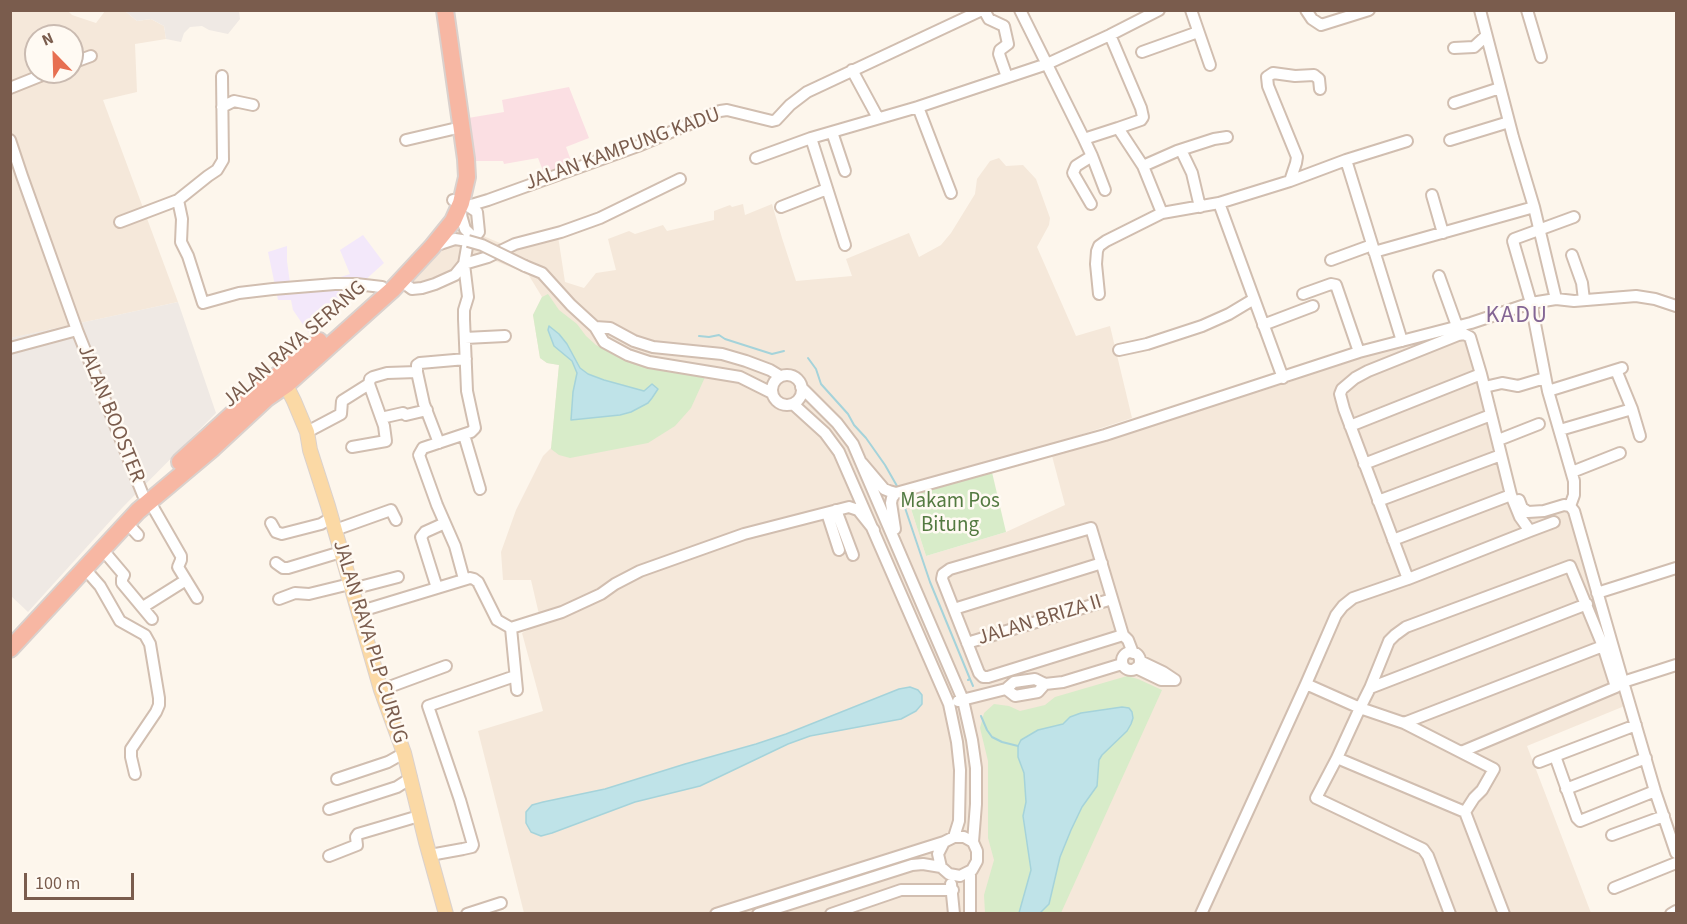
<!DOCTYPE html>
<style>
body{margin:0}
#map{position:relative;width:1687px;height:924px;overflow:hidden;background:#fdf6ec;font-family:"Source Sans 3",sans-serif}
canvas{display:block}
.frame{position:absolute;inset:0;border:12px solid #7a5c4d;pointer-events:none}
.north{position:absolute;left:24px;top:24px;width:60px;height:60px;box-sizing:border-box;background:#fffaf3;border:2px solid #cabbb1;border-radius:50%;rotate:337deg;font-size:16px;font-weight:700;line-height:24px;text-align:center;color:#7a5c4d}
.north::after{content:'';display:block;margin:auto;width:21px;height:27px;background:#e76f51;clip-path:polygon(50% 0,100% 100%,50% 72%,0 100%)}
.scale{position:absolute;left:24px;top:873px;width:110px;height:27px;box-sizing:border-box;border:3px solid #7a5c4d;border-top:0;padding-left:8px;font-size:18px;line-height:21px;white-space:nowrap;color:#7a5c4d;-webkit-text-stroke:4px #fffaf3;paint-order:stroke}
</style>
<div id="map">
<canvas width="1687" height="924"></canvas>
<div class="frame"></div>
<div class="north">N</div>
<div class="scale">100 m</div>
</div>
<script>
const ctx = document.querySelector('canvas').getContext('2d');
ctx.lineJoin = 'round';
function fill(path, color) {
  ctx.fillStyle = color;
  ctx.fill(path, 'evenodd');
}
function poly(rows) {
  const path = new Path2D();
  for (const r of rows) {
    if (r.length === 3) {
      path.moveTo(r[0] + r[2], r[1]);
      path.arc(r[0], r[1], r[2], 0, 2 * Math.PI);
      continue;
    }
    path.moveTo(r[0], r[1]);
    for (let i = 2; i < r.length; i += 2) path.lineTo(r[i], r[i + 1]);
  }
  return path;
}
function stroke(path, color, width, dash) {
  ctx.strokeStyle = color;
  ctx.lineWidth = width;
  ctx.lineCap = dash ? 'butt' : 'round';
  ctx.setLineDash(dash || []);
  ctx.stroke(path);
}
function drawText(font, color, halo, rows, align = 'center') {
  ctx.font = font + ' "Source Sans 3",sans-serif';
  ctx.lineWidth = 5;
  ctx.setLineDash([]);
  ctx.textBaseline = 'middle';
  ctx.strokeStyle = halo;
  ctx.fillStyle = color;
  for (const [text, x, y, turn = 0] of rows) {
    ctx.save();
    ctx.translate(x, y);
    ctx.rotate((+turn || 0) * Math.PI / 180);
    ctx.textAlign = isNaN(turn) ? turn : align;
    if (halo) ctx.strokeText(text, 0, 0);
    ctx.fillText(text, 0, 0);
    ctx.restore();
  }
}
const residential = poly([
 [10,11,68,11,72,15,96,23,105,11,125,11,137,21,151,19,164,26,166,39,135,44,137,92,103,100,178,302,11,338],
 [36,36,72,36,72,72,36,72],
 [999,158,1006,166,1023,165,1036,179,1050,218,1049,225,1037,247,1076,336,1110,326,1132,418,1049,445,904,484,906,493,926,556,1006,532,1065,505,1052,456,1290,382,1347,360,1470,329,1513,496,1524,518,1566,508,1572,511,1627,705,1527,746,1591,913,524,913,478,731,543,711,522,633,541,623,531,580,503,580,501,552,516,510,543,456,551,448,559,365,547,363,540,358,533,315,542,297,528,274,493,260,418,287,410,280,442,247,467,211,474,214,476,233,512,248,558,236,565,282,584,288,596,273,616,270,608,239,629,231,635,234,663,225,667,231,714,220,714,211,730,205,732,207,743,204,745,215,772,204,782,238,796,281,852,276,846,259,909,233,919,257,941,245,951,233,975,194,977,179,990,161]
]);
const industrial = poly([
 [125,11,239,11,240,19,228,34,209,30,202,26,190,27,184,33,181,42,166,39,164,26,151,19,137,21],
 [178,302,216,413,122,508,28,612,11,596,10,338]
]);
const education = poly([
 [363,235,384,263,308,332,293,310,291,300,278,300,268,252,287,246,287,261,290,283,319,284,350,274,340,250]
]);
const medical = poly([
 [569,87,589,138,566,147,573,166,545,176,538,158,504,164,503,161,473,161,468,118,504,112,502,100]
]);
const green = poly([
 [548,294,559,310,577,324,586,336,596,345,612,354,636,363,663,370,706,375,691,408,675,426,648,443,570,458,559,455,551,449,559,365,547,363,540,358,533,315,542,297],
 [991,468,1006,532,926,556,906,493],
 [1127,676,1138,679,1162,690,1061,913,985,913,984,895,994,860,988,838,988,761,980,728,984,713,994,704,1009,706,1020,711,1045,705,1055,697]
]);
const water = poly([
 [549,326,559,334,567,344,580,368,588,374,604,380,644,391,652,384,658,389,652,398,648,403,631,412,620,415,571,420,573,392,577,373,572,361,554,346,548,330,549,326],
 [910,687,918,690,922,695,922,704,916,711,901,719,810,736,788,744,700,786,635,802,552,833,541,836,531,832,526,823,526,812,532,805,543,802,605,789,685,764,756,744,786,734,899,689,910,687],
 [1122,707,1129,708,1132,712,1133,718,1131,724,1127,731,1102,755,1099,760,1097,786,1082,807,1071,830,1060,857,1049,904,1040,913,1019,913,1031,870,1023,816,1026,802,1024,773,1018,757,1018,746,1021,740,1038,730,1063,724,1070,717,1081,713,1122,707]
]);
const stream = poly([
 [699,336,709,337,719,335,725,339,772,354,784,351],
 [808,358,816,369,821,384,848,414,854,425,866,438,885,465,897,486],
 [901,496,930,582,970,679],
 [968,680,970,679,973,686],
 [981,716,987,730,992,737,1002,742,1018,746]
]);
const minor = poly([
 [984,10,989,19,1004,26,1008,44,1000,50,999,54,1007,77],
 [1020,10,1084,139,1118,128,1143,166,1162,213,1219,203,1290,181,1296,163,1297,157,1268,86,1267,77,1273,73,1295,76,1314,75,1319,79,1320,89],
 [1191,10,1210,65],
 [1306,10,1312,19,1321,25,1369,10],
 [1480,10,1513,137,1534,207,1556,299],
 [1527,10,1541,57],
 [1110,35,1141,108,1143,117,1141,120,1118,128],
 [1454,48,1474,47,1486,36],
 [1142,52,1198,32],
 [72,63,91,56],
 [852,70,878,118],
 [222,76,223,160,217,170,208,176,178,200,182,219,181,242,188,256,203,303,239,293,273,289,335,284,356,284,382,287],
 [10,88,50,72],
 [1454,103,1500,88],
 [222,107,234,101,253,105],
 [918,107,951,193],
 [832,132,845,171],
 [811,138,845,245],
 [1084,139,1092,156,1076,166,1073,173,1091,204],
 [10,140,22,176,77,330],
 [406,140,453,129],
 [1450,140,1509,122],
 [1181,150,1192,173,1200,207],
 [1092,156,1105,190],
 [756,158,811,138,918,107,1047,64,1110,35,1159,10],
 [1143,166,1177,151,1214,139,1227,137],
 [1290,181,1346,160],
 [1432,195,1443,233],
 [453,200,468,206,488,200,638,146,720,111,727,110,772,121,776,120,790,105,807,92,982,10],
 [1219,203,1283,378],
 [781,207,827,189],
 [459,208,465,229,472,236],
 [120,222,178,200],
 [437,245,455,239,468,241],
 [1374,252,1534,207],
 [1572,255,1582,283,1584,300],
 [1331,260,1372,245],
 [525,266,542,273,571,305,595,327,604,342,628,355,649,362,740,377,772,393],
 [1439,276,1457,326],
 [401,281,412,289,422,288,435,284,455,275,464,264,488,257,515,244,561,232,600,218,680,179],
 [1099,294,1096,264,1097,251,1099,246,1106,241,1162,213],
 [1303,294,1331,284,1336,285,1359,352],
 [1263,325,1313,306],
 [595,327,610,328,634,341,653,347,722,354,746,361,770,370,780,376],
 [465,338,505,336],
 [1402,341,1346,160,1407,141],
 [10,348,77,330,143,495],
 [1119,350,1147,344,1202,326,1229,314,1254,299],
 [417,372,424,404,439,443],
 [787,390,15],
 [1489,386,1502,383,1518,386,1545,378],
 [801,387,837,423,853,444,963,700,972,740,976,768,976,804,973,842],
 [1548,391,1622,368],
 [793,404,825,433,839,452,949,704,957,742,960,770,959,821,954,837],
 [1632,409,1640,436],
 [381,418,403,413,406,415,427,410],
 [1350,426,1481,374],
 [1560,430,1632,409,1616,370],
 [307,432,341,414,342,401,369,384,370,379,373,377,387,373,417,372,417,365,420,363,466,359],
 [464,435,480,489],
 [1501,439,1539,424],
 [352,447,386,441,384,426,369,384],
 [862,463,884,489,889,491,896,493,1105,435,1359,352,1471,323,1531,303,1556,299,1574,301,1636,296,1655,299,1676,306],
 [1364,464,1491,415],
 [1572,472,1620,453],
 [1519,500,1522,508,1528,512,1544,511,1564,505,1570,506,1574,511,1623,682,1655,791,1676,853],
 [1378,501,1501,455],
 [150,502,181,556,181,560,178,567,197,598],
 [1570,506,1574,495,1574,481,1548,391,1531,303,1513,241,1514,239,1574,217],
 [836,510,853,555],
 [827,513,839,550],
 [127,523,138,535],
 [271,523,276,532,282,534,321,524,331,518],
 [895,529,891,503,892,498,896,493],
 [335,530,391,510,396,520],
 [1393,540,1511,495],
 [102,549,124,575,122,579,122,583,152,619],
 [276,563,283,568,288,568,341,552],
 [85,569,100,586,120,621,145,635,150,644,159,698,159,705,156,712,131,749,131,757,135,774],
 [464,579,455,546,437,505,419,455,423,448,471,432,475,428,467,391,464,319,464,310,468,297,464,264,467,247,479,232,477,212,468,206],
 [1408,579,1530,531,1554,522],
 [437,588,421,537,425,532,445,523],
 [352,589,398,577],
 [1597,593,1676,568],
 [279,599,295,593,309,594,350,584],
 [143,607,186,580],
 [954,609,1102,563],
 [358,612,470,578,474,579,478,582,497,620,511,628,562,612,601,594,615,584,640,571,744,534,849,507,858,510,874,530],
 [511,628,517,690],
 [1123,635,988,677,983,677,979,673,942,579,943,574,950,569,1091,528,1123,635,1128,640,1133,653],
 [967,643,1112,599],
 [1131,661,9],
 [1140,661,1163,672,1175,680],
 [1136,668,1161,680,1175,680],
 [1623,682,1676,665],
 [1306,684,1360,708,1337,758,1465,812,1474,798,1482,790,1494,769,1404,723,1360,708,1370,688,1587,604],
 [1370,688,1389,641,1395,635,1406,627,1570,566,1603,646,1616,687,1461,752],
 [1006,689,1015,696,1038,692,1045,684],
 [381,690,446,666],
 [958,701,1006,689,1014,682,1035,679,1045,684,1063,682,1122,664],
 [1404,723,1603,646],
 [1555,756,1577,818,1580,821,1655,791],
 [1337,758,1316,798,1423,849,1428,856,1450,914],
 [1539,762,1636,725],
 [337,779,388,762,404,753],
 [1566,789,1646,758],
 [329,809,397,787,411,778],
 [1465,812,1504,914],
 [1612,835,1664,816],
 [430,855,463,849,472,847,473,845,460,800,428,706,515,676],
 [329,856,357,845,356,837,358,834,419,816],
 [951,884,954,914],
 [1614,888,1676,863],
 [467,914,501,903],
 [716,914,944,842,954,837,964,837,973,842,977,851,977,861,972,870,960,876,949,874,941,867,938,854,944,842],
 [758,914,912,865,923,864,941,867],
 [831,914,901,890,953,890],
 [970,914,970,872],
 [1201,914,1306,684,1336,615,1343,606,1353,598,1408,579,1344,409,1340,394,1342,389,1355,378,1368,371,1458,335,1464,334,1470,337,1481,374,1511,495,1520,517,1530,531],
 [1671,914,1676,911]
]);
const major = poly([
 [280,377,286,385,294,401,307,432,310,450,328,506,381,690,404,753,426,842,446,914]
]);
const highway = poly([
 [180,462,260,389,278,375,319,341],
 [10,649,138,511,213,448,267,398,286,385,393,289,432,247,453,221,461,203,467,177,466,159,445,10]
]);
const minorBridge = poly([
 [468,241,482,245,525,266]
]);
const streetNames = [
 ["JALAN KAMPUNG KADU",623,150,-20],
 ["JALAN RAYA SERANG",295,345,-41],
 ["JALAN BOOSTER",110,414,68],
 ["JALAN BRIZA II",1040,621,-17],
 ["JALAN RAYA PLP CURUG",369,642,73]
];
const parkNames = [
 ["Makam Pos",950,502],
 ["Bitung",950,526]
];
const quarterNames = [
 ["KADU",1517,317]
];
fill(residential, '#f5e8da');
fill(industrial, '#efe9e4');
fill(education, '#f3e8fa');
fill(medical, '#fbdfe3');
fill(green, '#d8ecc9');
fill(water, '#bfe3e8');
stroke(water, '#a5d3da', 1.5);
stroke(stream, '#a5d3da', 2);
stroke(minor, '#d1beb0', 14);
stroke(major, '#dad1cd', 16);
stroke(highway, '#dad1cd', 20);
stroke(minor, '#fff', 10);
stroke(major, '#fbd9a5', 14);
stroke(highway, '#f7b7a3', 16);
stroke(minorBridge, '#d1beb0', 14, []);
stroke(minorBridge, '#fff', 10);
drawText('21px', '#7a5c4d', '#fffaf3', streetNames);
drawText('21px', '#537a41', '#fffaf3', parkNames);
ctx.letterSpacing = '1.5px';
drawText('24px', '#846695', '#fffaf3', quarterNames);
ctx.letterSpacing = '0px';
</script>
